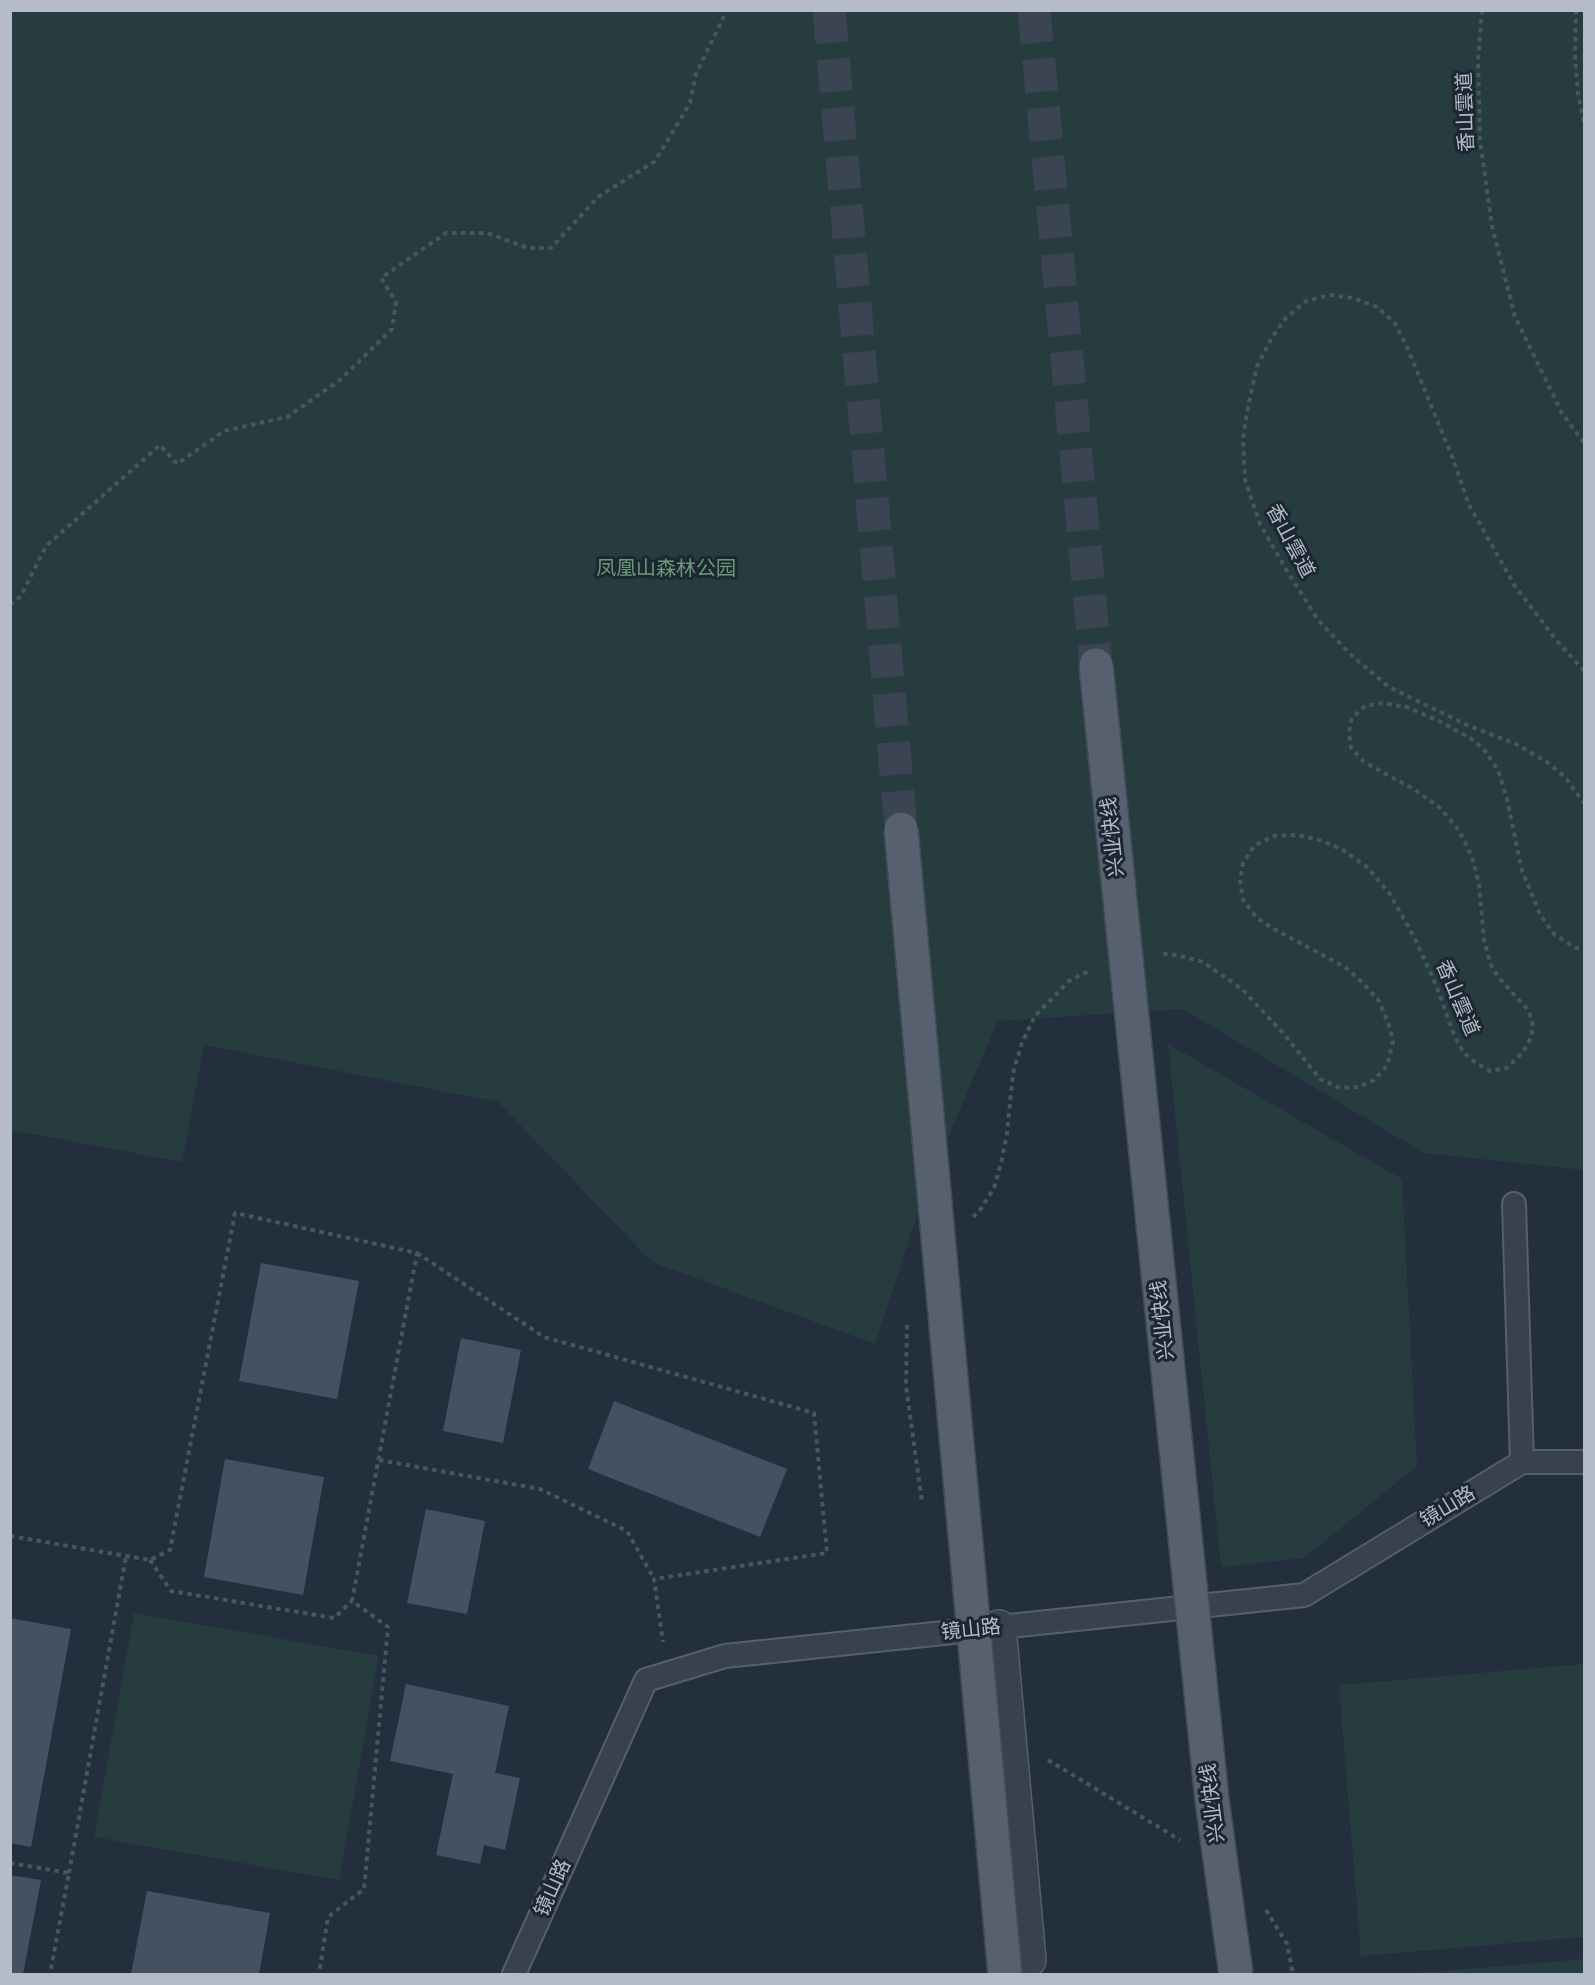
<!DOCTYPE html>
<meta charset="utf-8">
<style>
body{margin:0}
#map{position:relative;width:1595px;height:1985px;overflow:hidden;background:#242f3e;font-family:Montserrat,sans-serif}
canvas{display:block}
.frame{position:absolute;inset:0;border:12px solid #b4bcc9;pointer-events:none}
</style>
<div id="map">
<canvas width="1595" height="1985"></canvas>
<div class="frame"></div>
</div>
<script>
const ctx = document.querySelector('canvas').getContext('2d');
ctx.lineJoin = 'round';
function fill(path, color) {
  ctx.fillStyle = color;
  ctx.fill(path, 'evenodd');
}
function poly(rows) {
  const path = new Path2D();
  for (const r of rows) {
    path.moveTo(r[0], r[1]);
    for (let i = 2; i < r.length; i += 2) path.lineTo(r[i], r[i + 1]);
  }
  return path;
}
function stroke(path, color, width, dash) {
  ctx.strokeStyle = color;
  ctx.lineWidth = width;
  ctx.lineCap = dash ? 'butt' : 'round';
  ctx.setLineDash(dash || []);
  ctx.stroke(path);
}
function drawText(font, color, halo, rows, align = 'center') {
  ctx.font = font + ' Montserrat,"Noto Sans SC",sans-serif';
  ctx.lineWidth = 6;
  ctx.setLineDash([]);
  ctx.textBaseline = 'middle';
  ctx.strokeStyle = halo;
  ctx.fillStyle = color;
  for (const [text, x, y, turn = 0] of rows) {
    ctx.save();
    ctx.translate(x, y);
    ctx.rotate((+turn || 0) * Math.PI / 180);
    ctx.textAlign = isNaN(turn) ? turn : align;
    if (halo) ctx.strokeText(text, 0, 0);
    ctx.fillText(text, 0, 0);
    ctx.restore();
  }
}
const green = poly([
 [10,11,1584,11,1584,1170,1424,1153,1183,1009,998,1021,926,1188,875,1344,652,1262,498,1102,204,1045,182,1162,11,1130],
 [1168,1044,1402,1179,1417,1466,1304,1558,1221,1567],
 [134,1613,379,1656,339,1880,94,1837],
 [1584,1664,1584,1937,1361,1956,1339,1685],
 [1584,1959,1584,1974,1406,1974]
]);
const building = poly([
 [261,1263,359,1281,337,1399,239,1381],
 [461,1338,521,1350,503,1443,443,1431],
 [614,1401,787,1469,760,1537,588,1469],
 [225,1459,324,1477,303,1595,204,1577],
 [426,1509,485,1521,467,1614,407,1603],
 [10,1618,71,1629,31,1847,10,1843],
 [406,1684,509,1706,495,1773,520,1778,505,1850,484,1845,480,1864,436,1855,453,1774,390,1761],
 [10,1875,41,1880,23,1974,10,1974],
 [147,1891,270,1913,259,1974,131,1974]
]);
const primaryTunnel = poly([
 [829,10,901,829],
 [1034,10,1096,665]
]);
const path = poly([
 [1482,10,1478,61,1480,140,1492,226,1515,317,1562,413,1584,443],
 [1576,10,1575,56,1578,94,1584,123],
 [10,605,21,596,46,546,160,445,177,464,224,431,287,417,340,380,392,329,396,302,381,278,446,233,487,233,528,248,551,248,598,197,655,161,690,103,696,74,727,10],
 [1584,671,1557,641,1515,586,1469,505,1453,459,1407,347,1394,322,1377,307,1353,298,1330,295,1306,301,1285,319,1271,339,1257,366,1249,402,1243,438,1245,480,1260,524,1287,571,1318,620,1351,655,1389,687,1467,725,1516,744,1547,762,1565,777,1584,803],
 [1163,954,1177,955,1203,962,1242,989,1283,1033,1320,1079,1340,1088,1359,1087,1374,1080,1387,1066,1393,1042,1390,1028,1379,1001,1362,982,1345,967,1272,928,1257,918,1243,900,1240,881,1243,863,1254,846,1273,836,1297,835,1320,840,1343,850,1367,867,1390,894,1415,939,1436,985,1454,1035,1463,1052,1473,1061,1490,1071,1507,1068,1523,1052,1531,1038,1533,1026,1529,1011,1498,977,1490,963,1484,939,1479,884,1472,857,1459,830,1439,807,1415,790,1364,762,1351,748,1349,732,1352,718,1365,706,1383,703,1407,707,1441,722,1470,738,1483,748,1498,770,1507,799,1522,871,1541,916,1555,935,1576,948,1584,950],
 [973,1217,980,1210,994,1188,1002,1159,1007,1133,1013,1073,1022,1043,1035,1016,1069,981,1089,971],
 [417,1253,544,1337,814,1413,827,1553,654,1579,663,1642],
 [907,1325,906,1386,922,1502],
 [379,1460,540,1489,627,1531,654,1579],
 [10,1536,150,1560,170,1550,235,1213,417,1253,352,1601,388,1627,364,1889,328,1917,319,1974],
 [150,1560,171,1591,334,1618,352,1601],
 [1048,1760,1180,1840],
 [10,1863,69,1873,50,1974],
 [69,1873,126,1556],
 [1266,1910,1287,1944,1293,1974]
]);
const lane = poly([
 [1514,1204,1522,1462],
 [514,1974,646,1680,725,1656,1304,1595,1522,1462,1584,1462]
]);
const street = poly([
 [999,1627,1029,1960]
]);
const primaryBridge = poly([
 [1096,665,1212,1800,1236,1974],
 [901,829,1005,1974]
]);
const streetNames = [
 ["香山雲道",1466,112,-92],
 ["香山雲道",1290,541,62],
 ["兴业快线",1113,837,-96],
 ["香山雲道",1457,998,67],
 ["兴业快线",1163,1320,-96],
 ["镜山路",1448,1507,-31],
 ["镜山路",971,1630,-6],
 ["兴业快线",1213,1803,-97],
 ["镜山路",553,1888,-66]
];
const parkNames = [
 ["凤凰山森林公园",666,569]
];
fill(green, '#263c3f');
fill(building, '#455162');
stroke(primaryTunnel, '#3a4453', 33, [33, 16]);
stroke(lane, '#565f6c', 26);
stroke(street, '#565f6c', 36);
stroke(path, '#44595c', 4, [4.5, 4.5]);
stroke(lane, '#38414e', 22);
stroke(street, '#38414e', 33);
stroke(primaryBridge, '#414a57', 36, []);
stroke(primaryBridge, '#56606e', 33);
drawText('20px', '#b4bcc9', '#1d2633', streetNames);
drawText('20px', '#6b9a76', '#1d2633', parkNames);
</script>
